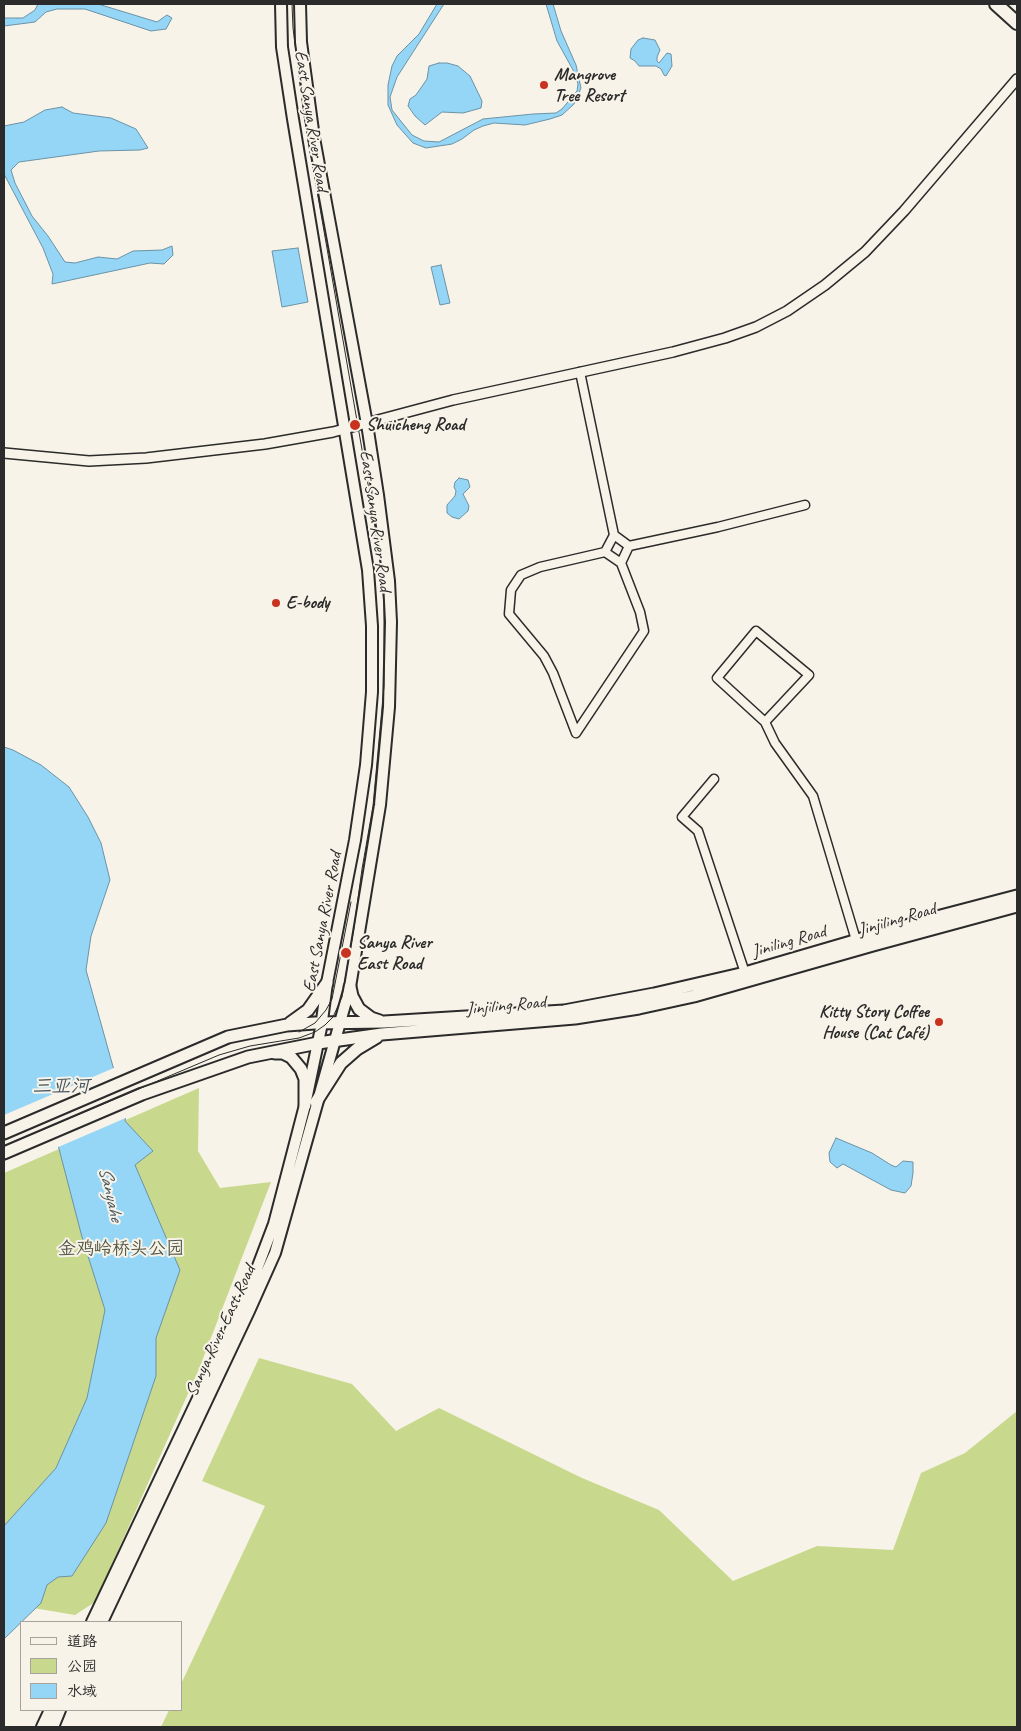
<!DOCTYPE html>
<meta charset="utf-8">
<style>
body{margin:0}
#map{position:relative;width:1021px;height:1731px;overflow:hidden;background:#f7f3e8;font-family:Caveat,"LXGW WenKai TC",sans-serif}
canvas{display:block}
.frame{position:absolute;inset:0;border:5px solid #2b2b2b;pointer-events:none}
.legend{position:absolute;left:20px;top:1621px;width:162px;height:90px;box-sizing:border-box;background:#f7f3e8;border:1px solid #a5a39c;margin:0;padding:6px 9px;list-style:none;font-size:15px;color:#2b2b2b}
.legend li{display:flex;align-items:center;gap:10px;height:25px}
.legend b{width:25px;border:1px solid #a5a39c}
</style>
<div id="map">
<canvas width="1021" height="1731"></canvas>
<div class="frame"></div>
<ul class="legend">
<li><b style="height:6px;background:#f7f3e8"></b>道路</li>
<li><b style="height:14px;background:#c8d98d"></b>公园</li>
<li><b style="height:14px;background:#95d6f7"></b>水域</li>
</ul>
</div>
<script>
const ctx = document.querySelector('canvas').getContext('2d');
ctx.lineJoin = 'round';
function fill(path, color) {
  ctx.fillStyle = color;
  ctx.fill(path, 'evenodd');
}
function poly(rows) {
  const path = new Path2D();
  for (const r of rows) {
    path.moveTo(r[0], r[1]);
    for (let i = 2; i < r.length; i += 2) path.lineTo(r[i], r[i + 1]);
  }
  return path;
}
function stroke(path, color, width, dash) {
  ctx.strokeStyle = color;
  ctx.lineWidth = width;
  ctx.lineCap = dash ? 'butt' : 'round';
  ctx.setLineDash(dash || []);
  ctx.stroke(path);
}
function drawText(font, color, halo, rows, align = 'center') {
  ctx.font = font + ' Caveat,"LXGW WenKai TC",sans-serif';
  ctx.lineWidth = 4;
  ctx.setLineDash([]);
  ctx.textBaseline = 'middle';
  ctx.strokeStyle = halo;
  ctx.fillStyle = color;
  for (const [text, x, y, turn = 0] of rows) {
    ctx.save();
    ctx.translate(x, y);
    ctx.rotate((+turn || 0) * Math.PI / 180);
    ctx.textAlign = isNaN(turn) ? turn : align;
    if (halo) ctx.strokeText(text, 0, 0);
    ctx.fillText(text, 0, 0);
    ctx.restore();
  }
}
const green = poly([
 [199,1088,198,1151,220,1188,271,1182,199,1369,95,1602,75,1615,4,1603,4,1173],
 [259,1358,352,1384,396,1431,439,1408,582,1478,659,1510,733,1581,817,1546,893,1550,921,1473,965,1453,1017,1411,1017,1727,161,1727,169,1710,181,1710,181,1684,265,1506,202,1481]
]);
const water = poly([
 [38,4,98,4,157,22,167,15,172,18,166,29,151,31,85,9,57,9,46,12,35,22,4,26,4,18,23,18,35,10,38,4],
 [437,4,444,4,397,77,390,97,392,110,412,135,424,141,439,142,483,119,533,114,556,113,562,109,577,91,578,84,573,70,557,41,546,4,553,4,561,31,576,65,581,88,574,104,562,115,550,119,525,125,494,123,483,126,474,130,462,139,452,144,426,148,413,143,397,125,388,105,388,85,392,66,397,56,419,34,437,4],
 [643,38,655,40,660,50,657,57,657,61,659,63,667,53,671,54,672,66,666,76,664,75,661,69,656,66,639,66,635,61,630,58,631,49,638,40,643,38],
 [439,63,447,63,458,66,470,76,482,101,481,108,463,113,442,112,425,125,415,116,408,106,410,99,416,95,427,79,429,66,439,63],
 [62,107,73,113,111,118,136,129,148,148,140,150,99,151,19,162,11,170,15,183,32,216,48,236,65,262,75,263,98,257,117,259,133,251,162,250,172,246,173,255,164,264,150,263,52,284,53,274,43,248,4,174,4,126,24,122,45,110,62,107],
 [298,248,308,302,282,307,272,251,298,248],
 [441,265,450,303,440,305,431,267,441,265],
 [459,478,468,480,470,487,463,494,469,506,468,511,459,519,452,517,447,513,447,505,455,496,456,491,454,487,455,482,459,478],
 [4,747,13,750,41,765,69,787,88,817,101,843,110,880,91,936,86,970,126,1113,125,1121,153,1151,135,1165,180,1270,156,1338,156,1376,106,1523,72,1576,58,1577,47,1585,41,1603,4,1639,4,1526,56,1468,87,1398,105,1310,82,1237,58,1145,4,1139,4,747],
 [836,1138,872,1153,891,1165,896,1167,903,1161,913,1162,913,1173,911,1186,905,1193,891,1190,843,1164,837,1168,830,1162,829,1153,836,1138]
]);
const pier = poly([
 [116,1067,129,1112,128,1117,56,1148,4,1142,4,1115]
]);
const minor = poly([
 [580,372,614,535,629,546,718,527,805,505],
 [605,552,621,563,629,546],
 [765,722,809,675,756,631,717,678,765,722,775,743,813,796,856,940],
 [576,733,553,673,544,656,509,614,511,590,521,575,540,567,605,552,614,535],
 [576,733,644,631,640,612,621,563],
 [714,779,682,817,698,831,745,973]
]);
const tertiary = poly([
 [4,453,89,461,146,458,265,444,333,432,453,400,673,352,725,338,756,327,787,311,825,285,865,252,904,211,1017,79]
]);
const secondary = poly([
 [92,1622,247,1295,274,1224,305,1105,321,1028,327,983,355,840,366,765,372,692,372,626,368,570,293,119,282,47,281,4],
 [102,1622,249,1311,275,1253,350,987,380,805,389,707,391,622,389,581,378,495,367,424,314,138,301,42,300,4],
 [42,1727,50,1710],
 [53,1727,60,1710]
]);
const primary = poly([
 [350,987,352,996,359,1009,371,1018,380,1021],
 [290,1023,308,1010,327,983],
 [275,1053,283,1053,291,1057,301,1069,305,1079,305,1105],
 [316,1102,341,1063,357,1049,377,1037],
 [4,1133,228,1037,287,1025,315,1023,384,1022,564,1011,654,994,745,973,933,918,1017,896],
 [4,1153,142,1094,248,1057,318,1043,382,1034,575,1018,639,1008,694,996,873,945,1017,906]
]);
const trunk = poly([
 [996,4,1017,23]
]);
const tram = poly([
 [299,1032,315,1023,326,1010,332,999,351,902],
 [4,1146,219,1055,250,1046,299,1038,315,1032,325,1025,333,1017,342,997,354,928,362,869,373,806,384,686,384,605,381,568,372,507,304,116,293,28,292,4]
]);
const markers = [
 [544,85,5,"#c8321e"],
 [355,425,6,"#c8321e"],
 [276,603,5,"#c8321e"],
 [346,953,6,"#c8321e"],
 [939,1022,5,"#c8321e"]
];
const poiNames = [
 ["Mangrove",554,75],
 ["Tree Resort",554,96],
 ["Shuicheng Road",366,425],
 ["E-body",286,603],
 ["Sanya River",357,943],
 ["East Road",357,964],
 ["Kitty Story Coffee",929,1012,"right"],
 ["House (Cat Café)",929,1033,"right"]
];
const streetNames = [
 ["East Sanya River Road",311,121,81],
 ["East Sanya River Road",375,521,82],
 ["Jinjiling Road",897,920,-16],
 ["East Sanya River Road",323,922,-79],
 ["Jiniling Road",789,942,-16],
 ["Jinjiling Road",506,1006,-5],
 ["Sanya River East Road",221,1331,-65]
];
const parkNames = [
 ["金鸡岭桥头公园",121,1249]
];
const waterNames = [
 ["三亚河",61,1087],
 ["Sanyahe",110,1194,77]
];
fill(green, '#c8d98d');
fill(water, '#95d6f7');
stroke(water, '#6b92a5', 1);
fill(pier, '#f7f3e8');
stroke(minor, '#2b2b2b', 11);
stroke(tertiary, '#2b2b2b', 12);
stroke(secondary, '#2b2b2b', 14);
stroke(primary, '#2b2b2b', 15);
stroke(trunk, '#2b2b2b', 16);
stroke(minor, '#f7f3e8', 8);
stroke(tertiary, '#f7f3e8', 9);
stroke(secondary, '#f7f3e8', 10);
stroke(primary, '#f7f3e8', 11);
stroke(trunk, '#f7f3e8', 12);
stroke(tram, '#2b2b2b', 1);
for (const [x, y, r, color] of markers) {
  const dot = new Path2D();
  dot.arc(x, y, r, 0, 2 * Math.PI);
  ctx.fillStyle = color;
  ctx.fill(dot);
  stroke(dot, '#f7f3e8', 2);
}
drawText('bold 18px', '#2b2b2b', '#f7f3e8', poiNames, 'left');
drawText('18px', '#2b2b2b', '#f7f3e8', streetNames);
drawText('18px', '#525644', '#f7f3e8', parkNames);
drawText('italic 19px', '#46565e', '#f7f3e8', waterNames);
</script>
